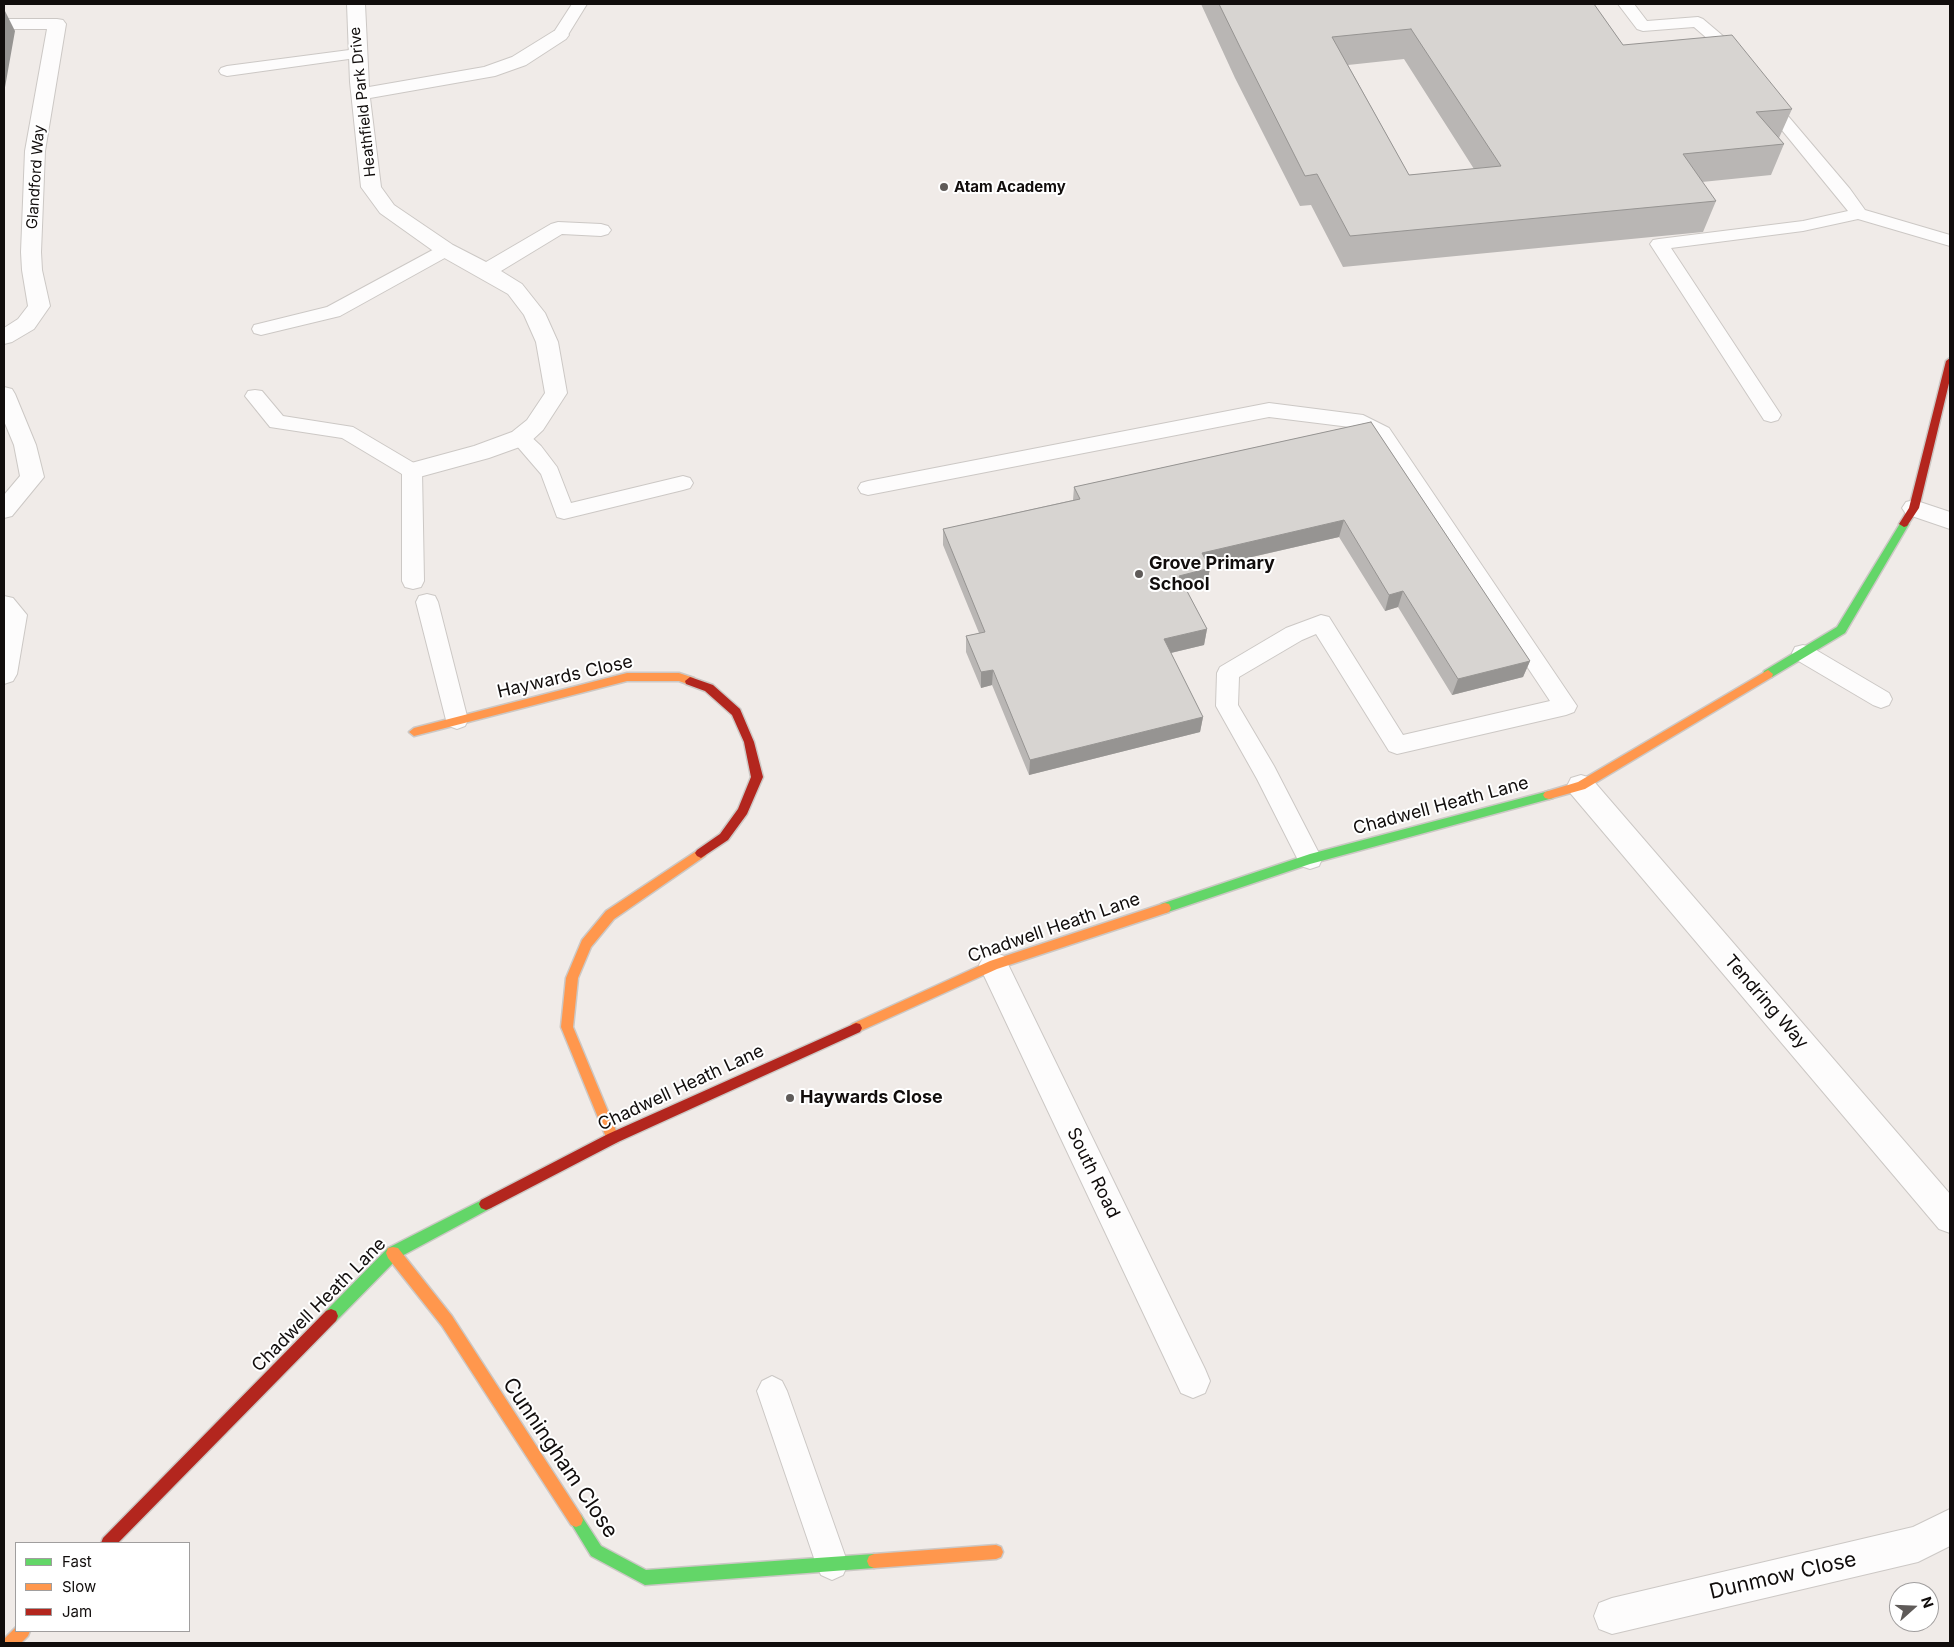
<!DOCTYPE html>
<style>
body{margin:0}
#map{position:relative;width:1954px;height:1647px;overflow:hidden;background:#f0ebe8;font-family:Inter,sans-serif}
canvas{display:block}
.frame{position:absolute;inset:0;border:5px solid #110d0c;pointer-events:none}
.legend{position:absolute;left:15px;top:1542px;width:175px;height:90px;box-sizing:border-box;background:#fff;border:1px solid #a09e9e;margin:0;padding:6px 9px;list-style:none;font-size:15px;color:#110d0c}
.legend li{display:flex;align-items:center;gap:10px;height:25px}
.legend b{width:25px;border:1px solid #a09e9e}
.north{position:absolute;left:1889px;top:1582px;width:50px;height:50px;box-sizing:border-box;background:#fff;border:1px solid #a09e9e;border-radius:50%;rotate:70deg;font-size:14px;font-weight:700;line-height:20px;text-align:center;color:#110d0c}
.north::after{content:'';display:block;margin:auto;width:18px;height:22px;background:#5f5b59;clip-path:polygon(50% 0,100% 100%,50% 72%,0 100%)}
</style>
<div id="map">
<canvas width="1954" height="1647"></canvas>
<div class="frame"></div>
<ul class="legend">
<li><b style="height:6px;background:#63d668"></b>Fast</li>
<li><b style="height:6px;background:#ff974d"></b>Slow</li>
<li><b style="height:6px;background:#b3261e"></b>Jam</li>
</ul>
<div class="north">N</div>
</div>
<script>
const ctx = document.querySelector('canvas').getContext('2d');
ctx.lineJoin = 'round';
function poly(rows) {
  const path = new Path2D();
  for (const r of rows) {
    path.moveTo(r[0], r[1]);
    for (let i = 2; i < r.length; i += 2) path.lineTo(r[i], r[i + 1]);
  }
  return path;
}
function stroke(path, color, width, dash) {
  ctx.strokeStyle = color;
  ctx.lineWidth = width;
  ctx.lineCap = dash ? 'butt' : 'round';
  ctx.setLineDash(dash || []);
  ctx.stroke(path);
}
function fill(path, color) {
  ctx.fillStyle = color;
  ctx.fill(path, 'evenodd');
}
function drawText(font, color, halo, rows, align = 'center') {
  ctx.font = font + ' Inter,sans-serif';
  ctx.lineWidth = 4;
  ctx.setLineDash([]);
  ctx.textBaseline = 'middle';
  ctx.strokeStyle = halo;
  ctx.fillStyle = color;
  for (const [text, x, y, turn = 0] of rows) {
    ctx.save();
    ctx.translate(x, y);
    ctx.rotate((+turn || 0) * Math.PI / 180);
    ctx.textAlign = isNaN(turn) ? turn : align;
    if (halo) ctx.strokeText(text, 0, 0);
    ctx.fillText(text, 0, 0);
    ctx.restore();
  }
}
const lane = poly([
 [572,4,587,4,566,38,554,38,552,35,572,4],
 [1618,4,1634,4,1647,21,1698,17,1703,19,1736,47,1745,60,1743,63,1731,63,1724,53,1694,27,1643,31,1637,29,1618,4],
 [357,49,363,51,365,54,363,57,227,76,221,74,219,71,221,68,227,66,357,49],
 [1765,94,1771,96,1850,189,1865,210,1950,235,1950,246,1858,219,1803,231,1671,248,1781,415,1778,420,1771,422,1764,420,1650,244,1653,240,1659,239,1803,221,1848,211,1759,102,1757,99,1759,96,1765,94],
 [446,244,452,246,455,250,452,254,340,316,261,335,254,333,252,329,254,325,327,307,440,246,446,244],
 [255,390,262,391,283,416,353,427,419,466,422,471,424,581,421,587,413,589,405,587,402,581,402,474,342,438,270,427,245,396,248,391,255,390],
 [1269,403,1363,415,1389,428,1577,706,1574,712,1566,715,1397,754,1389,751,1316,634,1302,640,1239,677,1238,705,1274,766,1322,859,1319,866,1310,869,1301,866,1257,779,1216,706,1217,673,1220,667,1286,628,1321,615,1329,617,1403,735,1550,701,1375,438,1358,428,1269,417,868,495,861,493,858,488,861,483,868,481,1269,403],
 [520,431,527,433,541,446,557,467,571,503,683,476,690,478,693,483,690,488,683,490,564,519,557,517,541,474,510,438,513,433,520,431],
 [427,594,435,596,438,602,468,720,465,726,457,729,449,726,446,720,416,602,419,596,427,594],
 [1803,645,1811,647,1889,693,1892,699,1889,705,1881,708,1873,705,1795,659,1792,653,1795,647,1803,645],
 [772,1376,782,1381,787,1391,848,1564,843,1575,832,1580,821,1575,816,1564,757,1391,762,1381,772,1376]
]);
const street = poly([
 [347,4,365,4,369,87,484,67,512,57,554,31,560,30,566,31,569,35,566,39,526,65,495,76,370,98,381,187,394,205,453,245,486,262,551,224,558,222,601,224,608,226,611,230,608,234,601,236,562,234,501,271,522,284,545,313,558,342,567,393,543,430,528,444,489,458,412,479,404,477,400,471,404,465,474,446,512,432,527,420,545,393,536,342,524,315,508,294,439,255,380,213,361,187,350,82,347,4],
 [4,19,57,19,63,20,66,24,45,151,41,252,42,270,50,306,34,329,12,342,4,344,4,328,18,319,28,306,22,270,21,252,25,151,47,29,4,29,4,19],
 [4,387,12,389,15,394,36,445,44,477,12,516,4,518,4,495,20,476,14,445,4,421,4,387],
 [1914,500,1950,512,1950,529,1906,514,1902,508,1906,502,1914,500],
 [4,596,13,598,27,615,17,674,13,681,4,684,4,596],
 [1581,775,1591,778,1950,1194,1950,1233,1939,1229,1571,794,1567,786,1571,778,1581,775],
 [994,952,1004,956,1205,1369,1210,1381,1205,1393,1193,1398,1181,1393,979,965,984,956,994,952],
 [1950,1509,1950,1546,1918,1562,1612,1634,1599,1629,1594,1616,1599,1603,1612,1598,1913,1527,1950,1509]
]);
const fast = poly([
 [1904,521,1909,524,1845,633,1772,677,1764,677,1763,674,1764,671,1837,627,1901,522,1904,521],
 [1549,791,1553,792,1555,795,1553,798,1310,864,1165,913,1161,912,1159,908,1161,904,1310,854,1549,791],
 [486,1198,491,1200,493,1204,491,1208,398,1258,336,1321,331,1323,326,1321,324,1316,326,1311,388,1248,486,1198],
 [576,1513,581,1515,601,1546,646,1570,874,1554,879,1556,881,1561,879,1566,874,1568,645,1585,591,1556,569,1520,571,1515,576,1513]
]);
const slow = poly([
 [1768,670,1773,674,1772,677,1585,789,1549,799,1545,798,1543,795,1545,792,1578,782,1768,670],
 [627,673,679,673,694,678,695,681,690,685,679,681,627,681,414,736,409,732,414,728,627,673],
 [701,848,705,850,707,853,705,856,614,919,591,947,578,978,573,1027,619,1138,618,1142,613,1144,608,1142,561,1027,566,978,582,940,606,911,701,848],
 [1165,903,1169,904,1171,908,1169,912,997,969,856,1033,852,1032,850,1028,852,1024,990,961,1165,903],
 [393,1247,398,1248,452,1316,581,1515,583,1520,581,1525,576,1527,571,1525,442,1326,388,1258,386,1253,388,1248,393,1247],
 [996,1545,1001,1547,1003,1552,1001,1557,996,1559,874,1568,869,1566,867,1561,869,1556,874,1554,996,1545],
 [16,1627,16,1631,30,1631,28,1636,21,1643,4,1643,5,1638,16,1627]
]);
const jam = poly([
 [1950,358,1950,379,1919,508,1907,526,1904,527,1899,524,1909,508,1946,361,1950,358],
 [690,677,713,685,740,709,754,742,763,777,747,814,728,840,701,858,697,856,695,853,697,850,720,834,738,809,751,777,744,742,732,715,705,691,686,684,685,681,690,677],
 [856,1023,860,1024,862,1028,860,1032,618,1142,491,1208,486,1210,481,1208,479,1204,481,1200,608,1134,856,1023],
 [331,1309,336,1311,338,1316,336,1321,118,1543,101,1543,103,1538,326,1311,331,1309]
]);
const wall = poly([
 [1201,4,1594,4,1623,45,1792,109,1779,138,1784,144,1771,175,1702,182,1716,201,1703,232,1343,267,1311,205,1300,206,1235,78],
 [1404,59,1474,169,1409,175,1348,65],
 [1371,422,1530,661,1523,677,1452,695,1398,607,1385,611,1339,537,1209,567,1210,568,1207,584,1186,589,1207,629,1204,645,1171,653,1203,717,1200,732,1029,775,992,685,981,688,966,652,966,636,979,633,943,545,943,529,1073,500,1074,487]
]);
const shadedWall = poly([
 [4,9,15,31,4,93],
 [1344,520,1339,537,1199,569,1202,553],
 [1210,568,1207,584,1177,592,1179,576],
 [1403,591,1398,607,1385,611,1389,595],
 [1207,629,1204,645,1162,655,1164,639],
 [1530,661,1523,677,1452,695,1458,679],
 [993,670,992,685,981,688,981,672],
 [1203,717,1200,732,1029,775,1030,760]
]);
const building = poly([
 [1219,4,1594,4,1623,45,1732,35,1792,109,1756,112,1784,144,1683,154,1716,201,1350,236,1317,174,1305,176,1240,47,1219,4],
 [1411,29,1501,166,1409,175,1332,37,1411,29],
 [1371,422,1530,661,1458,679,1403,591,1389,595,1344,520,1202,553,1210,568,1179,576,1207,629,1164,639,1203,717,1030,760,993,670,981,672,966,636,985,632,943,529,1080,499,1074,487,1371,422]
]);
const markers = [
 [944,187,5,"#5f5b59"],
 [1139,574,5,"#5f5b59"],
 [790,1098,5,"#5f5b59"]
];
const farStreetnames = [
 ["Heathfield Park Drive",363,102,-96],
 ["Glandford Way",36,177,-86]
];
const farPoinames = [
 ["Atam Academy",954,187]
];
const poiNames = [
 ["Grove Primary",1149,564],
 ["School",1149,585],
 ["Haywards Close",800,1098]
];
const streetNames = [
 ["Haywards Close",565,677,-13],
 ["Chadwell Heath Lane",1441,806,-15],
 ["Chadwell Heath Lane",1054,928,-19],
 ["Tendring Way",1766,1002,49],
 ["Chadwell Heath Lane",681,1088,-25],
 ["South Road",1093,1173,64],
 ["Chadwell Heath Lane",319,1305,-45]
];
const nearStreetnames = [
 ["Cunningham Close",560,1458,56],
 ["Dunmow Close",1783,1576,-13]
];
stroke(lane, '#ccc8c5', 2);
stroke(street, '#ccc8c5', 2);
stroke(fast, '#ccc8c5', 3);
stroke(slow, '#ccc8c5', 3);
stroke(jam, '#ccc8c5', 3);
fill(lane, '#fdfcfc');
fill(street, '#fdfcfc');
fill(fast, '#63d668');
fill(slow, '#ff974d');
fill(jam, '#b3261e');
fill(wall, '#b9b6b4');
fill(shadedWall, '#969492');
fill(building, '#d7d4d1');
stroke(building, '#969492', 1);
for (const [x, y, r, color] of markers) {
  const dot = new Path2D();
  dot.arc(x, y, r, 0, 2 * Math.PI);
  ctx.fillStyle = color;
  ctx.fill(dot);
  stroke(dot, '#fff', 2);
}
drawText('15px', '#110d0c', '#fff', farStreetnames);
drawText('bold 15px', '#110d0c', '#fff', farPoinames, 'left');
drawText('bold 18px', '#110d0c', '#fff', poiNames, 'left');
drawText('18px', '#110d0c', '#fff', streetNames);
drawText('21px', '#110d0c', '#fff', nearStreetnames);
</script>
